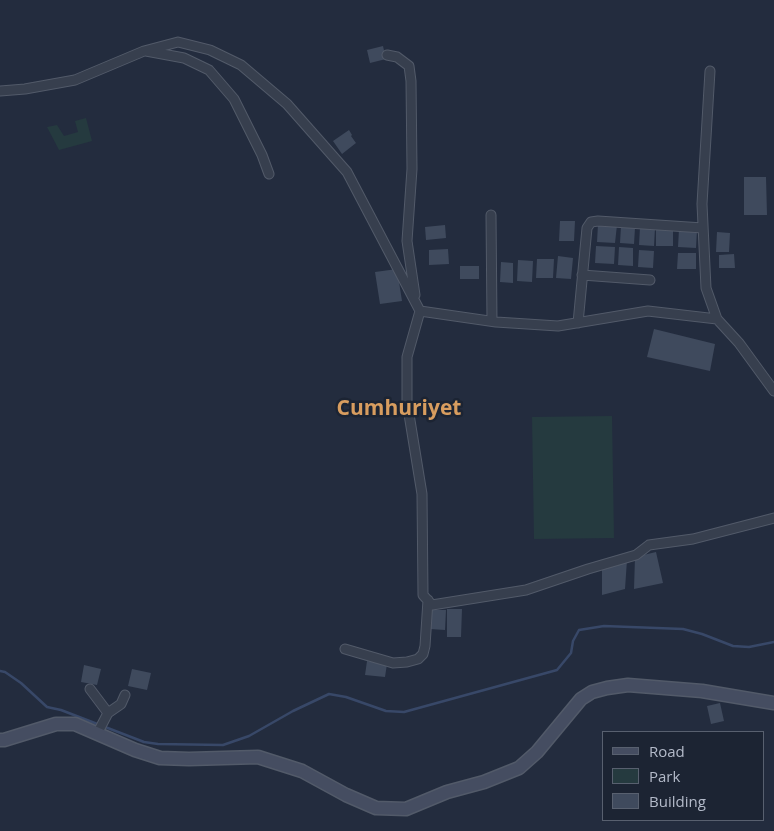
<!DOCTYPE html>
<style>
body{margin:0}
#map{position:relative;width:774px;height:831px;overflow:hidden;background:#232c3e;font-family:"Open Sans",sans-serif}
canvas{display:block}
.legend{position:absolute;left:602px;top:731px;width:162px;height:90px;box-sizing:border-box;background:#1c2433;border:1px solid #58606f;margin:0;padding:6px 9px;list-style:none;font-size:15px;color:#b3bac9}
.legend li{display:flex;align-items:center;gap:10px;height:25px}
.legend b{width:25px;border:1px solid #58606f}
</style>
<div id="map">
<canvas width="774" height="831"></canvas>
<ul class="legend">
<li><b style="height:6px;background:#454d61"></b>Road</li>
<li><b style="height:14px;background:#253a3f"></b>Park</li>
<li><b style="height:14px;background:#3f4a5d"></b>Building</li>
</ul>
</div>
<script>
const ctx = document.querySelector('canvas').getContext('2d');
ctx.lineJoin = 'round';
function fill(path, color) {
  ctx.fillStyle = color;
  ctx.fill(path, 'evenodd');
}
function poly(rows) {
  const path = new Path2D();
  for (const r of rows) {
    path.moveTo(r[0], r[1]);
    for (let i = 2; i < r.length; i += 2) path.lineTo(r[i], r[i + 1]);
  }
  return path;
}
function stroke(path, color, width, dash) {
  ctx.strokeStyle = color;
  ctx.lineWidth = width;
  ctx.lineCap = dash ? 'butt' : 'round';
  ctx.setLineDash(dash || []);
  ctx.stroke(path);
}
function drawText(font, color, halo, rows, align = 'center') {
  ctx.font = font + ' "Open Sans",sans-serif';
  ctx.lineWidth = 5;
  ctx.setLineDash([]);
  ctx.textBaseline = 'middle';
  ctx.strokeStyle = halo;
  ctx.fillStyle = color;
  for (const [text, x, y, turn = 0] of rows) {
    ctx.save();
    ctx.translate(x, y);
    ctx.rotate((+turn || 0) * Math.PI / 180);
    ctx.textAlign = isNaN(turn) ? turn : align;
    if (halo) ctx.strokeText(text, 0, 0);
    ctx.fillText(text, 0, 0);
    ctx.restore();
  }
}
const green = poly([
 [86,118,92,141,59,150,47,127,57,125,64,136,78,132,75,121],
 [612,416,614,538,534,539,532,417]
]);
const stream = poly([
 [0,671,5,672,21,683,47,707,61,710,144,742,158,744,223,745,249,736,293,711,329,694,346,697,386,711,404,712,557,670,571,653,573,641,579,630,604,626,683,629,702,634,733,646,749,647,774,642]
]);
const building = poly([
 [383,46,386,59,370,63,367,50],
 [349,130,352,135,351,136,356,143,342,154,333,141],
 [744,177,766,177,767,215,744,215],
 [560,221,575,221,574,241,559,241],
 [598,224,617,225,615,243,597,242],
 [445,225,446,238,426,240,425,227],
 [621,226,635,228,634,244,620,243],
 [640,227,655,228,654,246,639,245],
 [656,229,673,229,673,246,656,246],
 [679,229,697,230,696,248,678,247],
 [717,232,730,233,729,252,716,252],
 [596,246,615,247,614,264,595,263],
 [619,247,633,248,633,266,618,265],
 [448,249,449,264,429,265,429,250],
 [639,250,654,251,653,268,638,267],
 [678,253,696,253,696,269,677,269],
 [734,254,735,268,719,268,719,255],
 [558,256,573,258,571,279,556,278],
 [537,259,554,259,553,278,536,278],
 [518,260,533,261,532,282,517,281],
 [501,262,513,263,513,283,500,282],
 [460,266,479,266,479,279,460,279],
 [397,269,402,301,380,304,375,272],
 [654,329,715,344,710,371,647,357],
 [656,552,663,583,634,589,635,557],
 [627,560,625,589,602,595,602,566],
 [447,609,462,609,461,637,447,637],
 [431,610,446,610,445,630,430,629],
 [367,661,387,664,385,677,365,675],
 [84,665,101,669,97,685,81,682],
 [132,669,151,673,147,690,128,686],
 [720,703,724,721,711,724,707,706]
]);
const street = poly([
 [146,51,184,58,209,70,234,99,262,155,269,174],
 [387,55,397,57,409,66,411,81,412,169,407,241,415,295],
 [710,71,702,204,706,288,717,319],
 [0,91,25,89,75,80,144,51,178,42,210,50,241,65,287,104,347,172,420,311],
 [491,215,492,321],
 [582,275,650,280],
 [578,323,587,228,591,222,598,221,703,228],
 [774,391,739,343,717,319,648,311,558,326,496,322,420,311,407,357,407,402,422,494,423,595,432,605,526,590,588,569,636,555,649,545,693,539,774,518],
 [345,649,393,663,407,662,418,659,423,654,425,646,428,600],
 [90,689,108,713],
 [97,734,108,713,121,704,125,695]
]);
const secondary = poly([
 [0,740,4,740,56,724,75,724,135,750,160,758,189,759,258,757,302,771,346,795,376,808,406,809,447,792,484,782,519,768,537,752,581,699,592,692,607,688,628,685,702,691,774,703]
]);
const districtNames = [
 ["Cumhuriyet",399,409]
];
fill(green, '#253a3f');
stroke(stream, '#384868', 2.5);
fill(building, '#3f4a5d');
stroke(street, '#525a69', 11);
stroke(secondary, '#525a69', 15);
stroke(street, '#373f4e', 9);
stroke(secondary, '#454d61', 12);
drawText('bold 21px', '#d89d5f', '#1c2433', districtNames);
</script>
